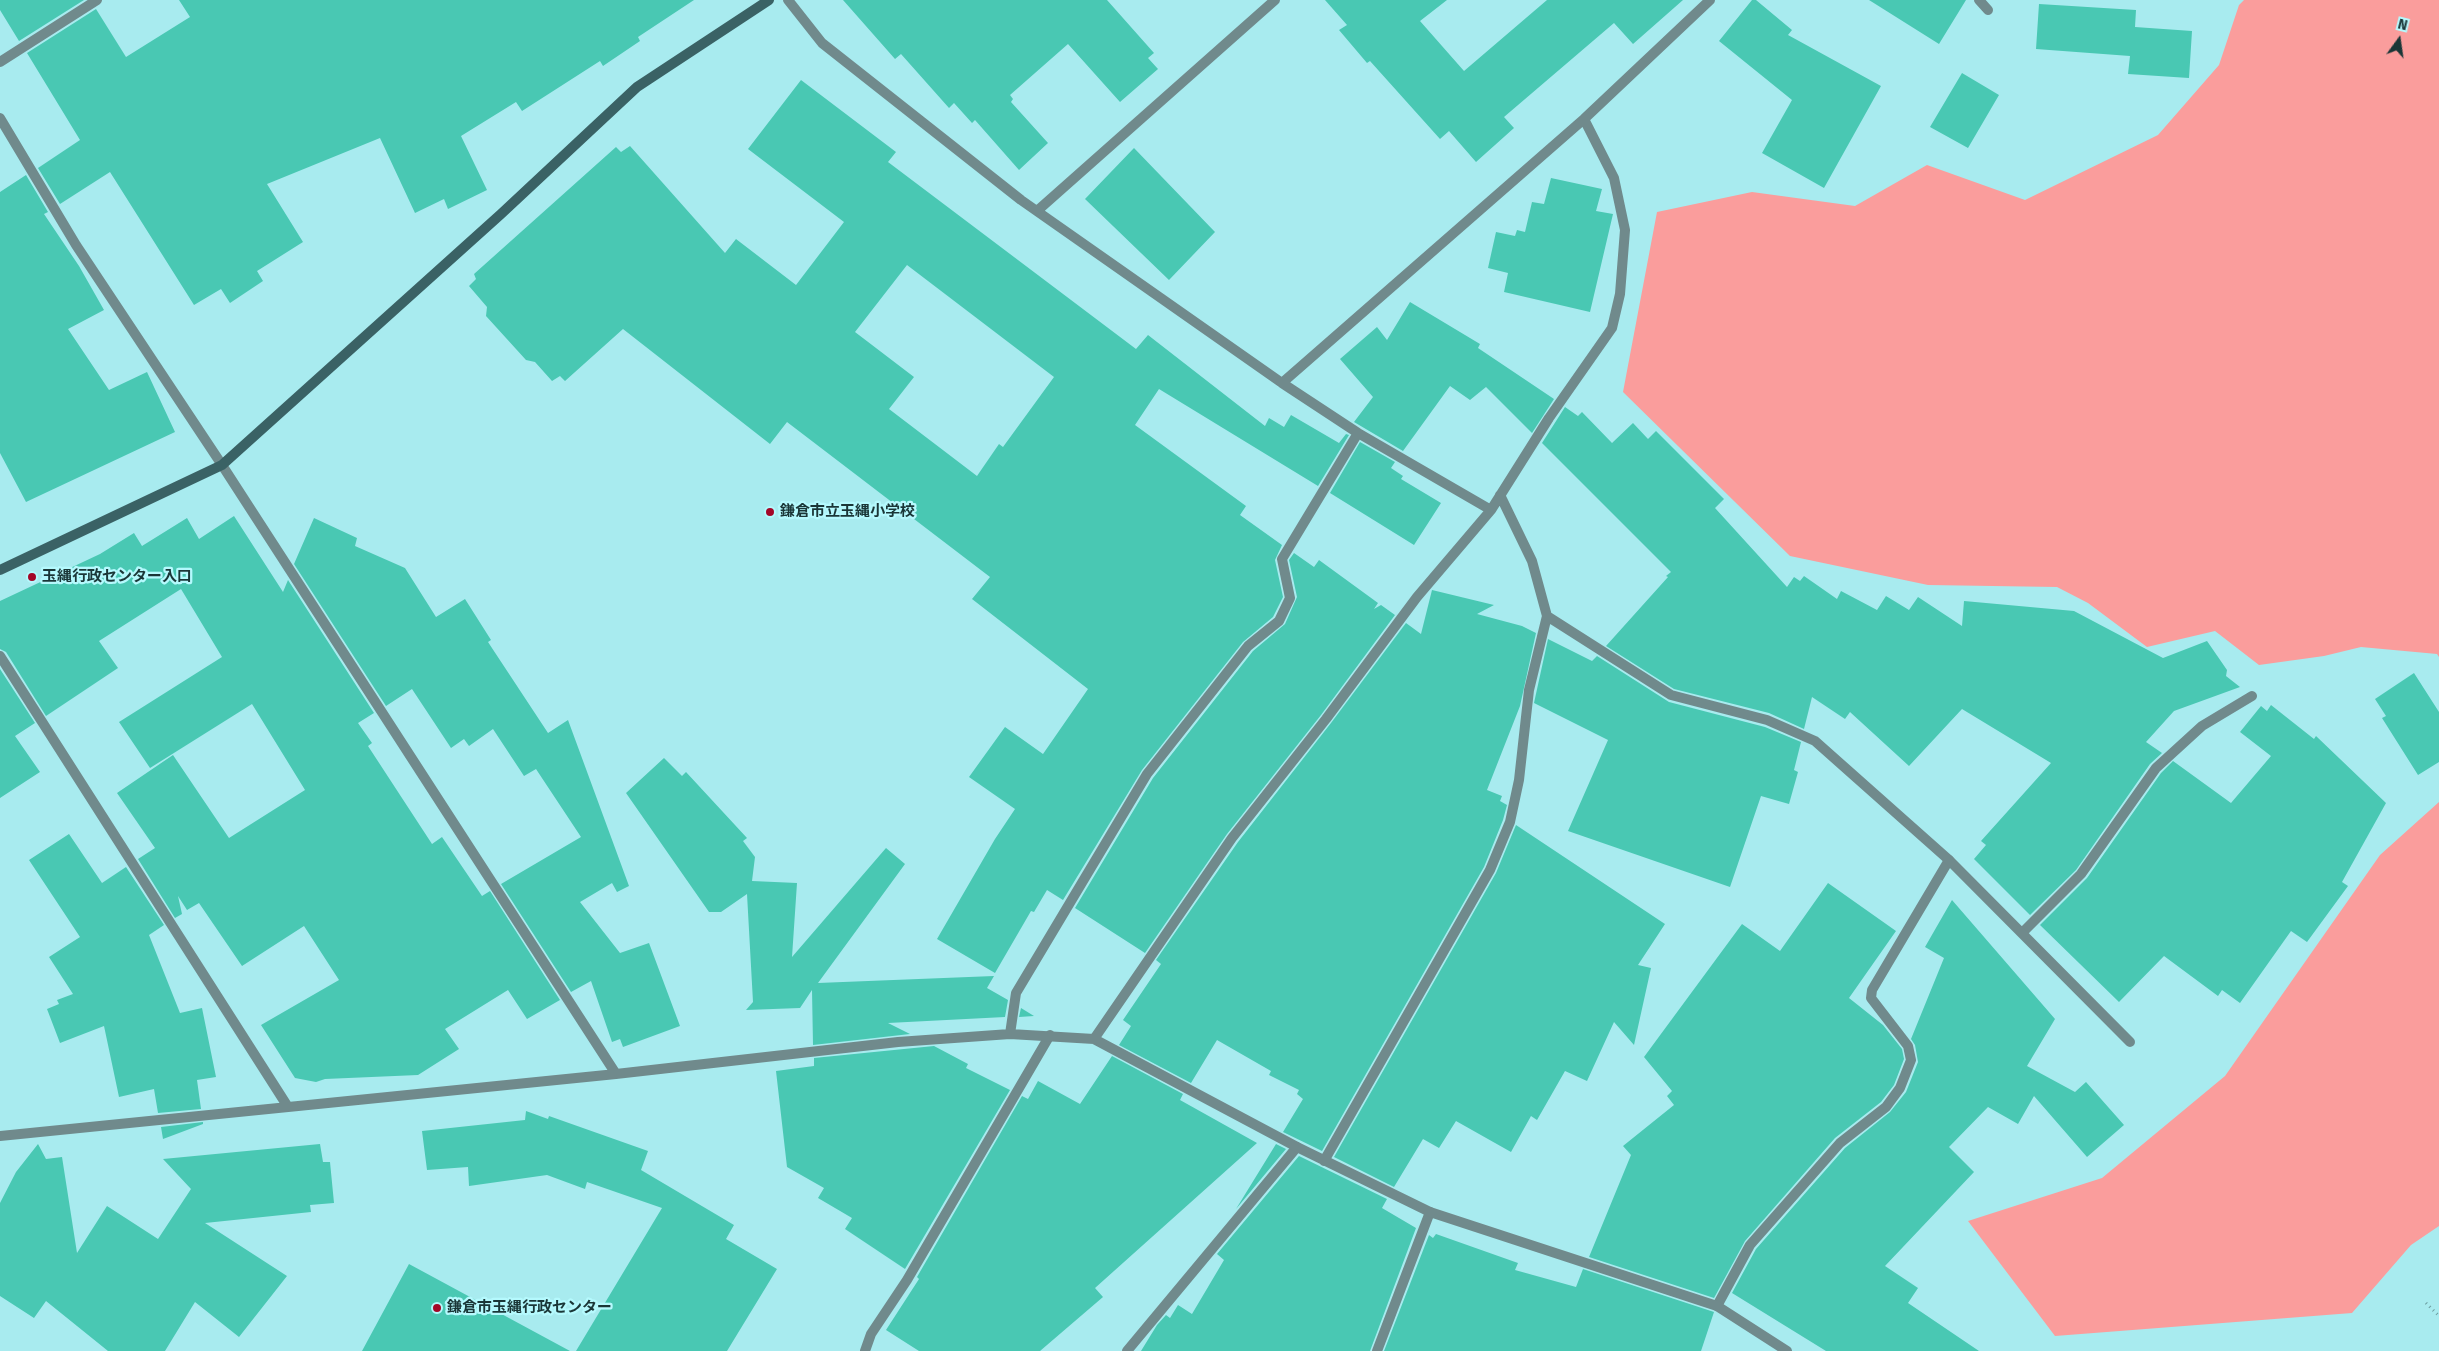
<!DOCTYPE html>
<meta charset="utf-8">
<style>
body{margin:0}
#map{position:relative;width:2439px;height:1351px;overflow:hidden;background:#a8ebef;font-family:"Fira Sans",sans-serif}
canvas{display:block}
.north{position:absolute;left:2374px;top:15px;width:50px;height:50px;-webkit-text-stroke:4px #b5f9fd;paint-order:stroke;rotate:14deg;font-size:14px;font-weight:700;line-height:20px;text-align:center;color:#1a3637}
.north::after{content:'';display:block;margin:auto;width:18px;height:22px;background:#1a3637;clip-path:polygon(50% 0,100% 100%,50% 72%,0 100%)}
</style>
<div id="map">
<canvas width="2439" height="1351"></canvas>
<div class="north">N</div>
</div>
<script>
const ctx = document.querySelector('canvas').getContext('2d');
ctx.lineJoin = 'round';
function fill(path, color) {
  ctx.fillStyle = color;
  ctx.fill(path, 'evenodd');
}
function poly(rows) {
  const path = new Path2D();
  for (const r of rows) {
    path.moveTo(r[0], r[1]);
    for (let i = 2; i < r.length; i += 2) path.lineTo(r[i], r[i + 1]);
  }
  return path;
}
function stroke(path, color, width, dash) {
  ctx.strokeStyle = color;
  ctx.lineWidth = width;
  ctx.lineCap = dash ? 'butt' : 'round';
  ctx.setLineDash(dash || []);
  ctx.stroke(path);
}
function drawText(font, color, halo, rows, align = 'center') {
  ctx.font = font + ' "Fira Sans","Noto Sans JP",sans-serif';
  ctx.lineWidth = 4.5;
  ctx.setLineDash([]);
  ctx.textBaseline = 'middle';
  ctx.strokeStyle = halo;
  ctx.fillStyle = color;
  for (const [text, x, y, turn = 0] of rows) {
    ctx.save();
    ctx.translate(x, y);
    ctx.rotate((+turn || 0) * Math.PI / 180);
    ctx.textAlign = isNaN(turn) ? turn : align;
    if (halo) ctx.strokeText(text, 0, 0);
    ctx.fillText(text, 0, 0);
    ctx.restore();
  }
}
const green = poly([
 [2244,0,2439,0,2439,657,2437,654,2361,647,2324,656,2259,665,2215,631,2147,647,2088,603,2057,587,1928,585,1790,556,1623,392,1657,212,1752,192,1855,206,1927,165,2025,200,2158,135,2219,65,2239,5],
 [2439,802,2439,1226,2411,1245,2352,1313,2055,1336,1968,1221,2102,1178,2225,1076,2380,855]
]);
const building = poly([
 [0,0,84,0,19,41,0,10],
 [179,0,694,0,638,37,640,41,603,66,600,61,522,111,516,102,461,136,487,190,448,209,444,199,415,213,380,138,267,184,303,242,257,271,263,281,230,303,221,289,194,305,110,172,60,204,38,168,80,140,27,53,96,9,126,57,190,17],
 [843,0,1107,0,1154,53,1148,58,1158,69,1120,102,1068,44,1010,95,1013,99,1011,102,1048,143,1019,170,975,120,972,123,954,103,949,108,901,54,895,59],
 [1325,0,1447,0,1420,21,1464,71,1547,0,1683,0,1633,44,1614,23,1504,117,1514,128,1476,162,1449,131,1440,139,1370,61,1367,63,1339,30,1347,25],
 [1752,0,1756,0,1792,30,1788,35,1881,86,1824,188,1762,153,1792,100,1719,41],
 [1869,0,1966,0,1939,44],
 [2039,4,2136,10,2135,27,2192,31,2189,78,2128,74,2130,56,2036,49],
 [1962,73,1999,95,1968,148,1930,127],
 [801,80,896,152,888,162,1136,349,1148,335,1265,426,1269,418,1284,427,1291,415,1339,443,1346,434,1349,435,1318,486,1159,389,1135,425,1246,506,1240,515,1282,545,1275,560,1283,597,1273,617,1243,642,1142,770,1063,900,1047,890,1034,912,1031,911,995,973,937,939,995,839,1015,809,969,777,1005,727,1043,754,1088,689,972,599,990,577,787,422,770,444,623,329,565,381,560,376,552,381,535,362,526,360,486,316,487,307,469,286,476,279,474,274,616,147,621,152,630,146,725,253,736,239,796,285,844,222,748,149],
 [907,265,1054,377,1003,447,999,444,977,476,889,409,914,377,855,332],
 [1134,148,1215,232,1169,280,1085,199],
 [26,175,48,212,44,214,79,266,104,310,68,329,109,390,147,372,175,432,26,502,0,453,0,192],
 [1551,178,1602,189,1596,211,1613,214,1590,312,1504,292,1508,273,1488,268,1496,232,1515,236,1517,230,1525,232,1532,202,1544,204],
 [1410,302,1480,344,1478,348,1554,399,1532,433,1486,387,1470,400,1450,386,1403,451,1354,422,1373,397,1340,359,1377,327,1387,340],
 [1565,407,1578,416,1582,412,1612,443,1633,423,1648,439,1656,431,1724,499,1715,508,1787,587,1794,577,1800,581,1804,576,1837,599,1841,591,1877,610,1886,596,1909,610,1918,597,1962,626,1964,601,2074,611,2163,658,2207,641,2227,670,2226,676,2240,687,2174,711,2146,742,2162,753,2150,764,2076,870,2030,915,1974,859,1986,845,1981,841,2051,763,1962,709,1909,766,1850,712,1845,719,1812,697,1804,729,1769,713,1674,689,1606,646,1668,577,1666,576,1671,572,1542,443],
 [1360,442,1395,462,1391,468,1403,476,1401,479,1441,503,1414,545,1330,493],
 [234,516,283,592,288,580,374,713,358,723,372,743,368,746,432,844,442,837,482,896,490,891,560,1000,527,1019,508,990,445,1029,459,1049,418,1075,325,1079,316,1082,295,1078,261,1025,339,980,304,926,242,966,199,903,187,910,178,896,182,914,175,918,138,859,155,848,117,793,173,755,229,838,305,790,252,704,150,768,119,722,222,657,181,589,99,641,118,668,46,716,6,652,0,649,0,601,100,554,134,533,142,546,187,518,199,539],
 [314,518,357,538,355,546,405,568,436,617,465,599,491,640,488,642,548,733,568,720,629,886,617,892,612,883,580,902,620,953,649,943,680,1026,623,1047,620,1039,612,1042,591,981,571,992,501,884,581,837,536,769,524,776,493,729,469,746,464,739,451,748,412,689,386,706,294,564],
 [1294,553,1314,567,1319,560,1378,603,1374,609,1381,605,1395,615,1321,715,1227,834,1145,953,1075,908,1153,778,1253,651,1285,624,1297,597,1289,560],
 [1432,590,1494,605,1477,614,1522,626,1536,633,1520,706,1487,790,1502,796,1500,801,1507,805,1503,820,1484,867,1322,1151,1283,1132,1303,1099,1297,1094,1299,1090,1269,1075,1271,1071,1217,1040,1191,1083,1119,1045,1131,1026,1123,1020,1161,964,1156,960,1238,842,1331,723,1406,623,1421,634],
 [1548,639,1592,661,1597,656,1669,702,1765,727,1801,742,1794,770,1798,772,1789,804,1761,796,1730,887,1568,831,1608,740,1534,703],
 [0,669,35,723,15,736,40,772,0,798],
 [2414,673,2439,712,2439,762,2418,775,2382,718,2386,716,2375,699],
 [2271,705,2314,739,2316,736,2386,803,2342,882,2348,886,2307,942,2291,931,2240,1003,2222,990,2218,996,2164,956,2119,1002,2040,925,2087,878,2161,773,2173,761,2231,803,2271,756,2240,732,2261,706,2267,711],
 [664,758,682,776,686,772,747,838,743,841,755,857,752,881,797,883,792,957,886,848,905,864,818,983,994,976,987,988,1008,1000,1005,1017,888,1023,910,1034,813,1045,812,990,800,1008,746,1010,753,1002,747,894,721,912,709,912,626,793],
 [1516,825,1665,924,1638,965,1651,968,1634,1045,1614,1022,1587,1081,1565,1071,1537,1120,1531,1116,1511,1152,1456,1121,1439,1148,1423,1139,1394,1187,1334,1157,1496,873],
 [69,834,102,883,126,867,164,925,149,935,180,1013,202,1008,216,1077,197,1080,201,1109,158,1113,154,1089,119,1097,104,1026,60,1043,47,1009,59,1004,57,1000,73,994,49,957,80,937,29,860],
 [1828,883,1896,931,1849,998,1883,1025,1902,1049,1904,1059,1894,1085,1881,1102,1835,1138,1745,1241,1714,1298,1589,1257,1631,1155,1623,1146,1674,1105,1667,1096,1672,1091,1644,1057,1742,924,1780,951],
 [1952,900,2055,1019,2027,1066,2075,1092,2086,1082,2124,1125,2087,1157,2034,1096,2018,1124,1988,1107,1949,1147,1974,1172,1885,1266,1918,1288,1908,1303,1979,1351,1826,1351,1732,1293,1756,1249,1845,1148,1890,1112,1906,1092,1918,1062,1915,1045,1911,1039,1944,958,1925,947],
 [1021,1008,1034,1016,1019,1017],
 [934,1046,968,1064,966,1068,1010,1090,905,1269,845,1229,852,1218,818,1198,824,1188,787,1167,776,1071,814,1066,814,1058],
 [1112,1056,1183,1094,1180,1100,1257,1143,1095,1288,1103,1297,1040,1351,919,1351,886,1330,919,1279,917,1277,1022,1096,1028,1099,1038,1081,1080,1104],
 [526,1111,548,1119,549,1116,648,1151,641,1170,734,1225,726,1239,777,1269,727,1351,576,1351,662,1208,587,1182,585,1189,547,1175,469,1186,468,1167,427,1170,422,1131,525,1120],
 [203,1122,203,1124,163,1139,161,1127],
 [38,1144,46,1159,62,1157,77,1253,107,1206,158,1239,191,1189,163,1159,320,1144,323,1162,330,1162,334,1203,310,1205,311,1212,205,1223,287,1276,239,1337,195,1302,165,1351,108,1351,46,1301,34,1318,0,1296,0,1203,16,1172],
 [1276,1144,1286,1149,1236,1209],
 [1299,1156,1387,1199,1382,1208,1416,1228,1370,1351,1141,1351,1157,1325,1166,1315,1170,1318,1178,1305,1192,1314,1224,1260,1217,1254],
 [1436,1234,1518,1263,1515,1270,1576,1287,1583,1269,1714,1312,1701,1351,1384,1351,1429,1235,1433,1238],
 [409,1264,570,1351,362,1351]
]);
const path = poly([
 [2426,1303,2439,1316]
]);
const lane = poly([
 [1979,0,1988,10],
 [2023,932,2081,874,2156,768,2202,726,2252,696],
 [1717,1306,1750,1245,1840,1143,1886,1107,1900,1088,1911,1060,1908,1046,1871,998,1872,990,1949,860],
 [865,1351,871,1334,907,1280,1050,1035],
 [1127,1351,1297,1147],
 [1377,1351,1430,1212]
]);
const street = poly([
 [788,0,822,43,1021,200,1282,383,1358,433,1491,510],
 [0,62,97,0],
 [0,118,76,245,222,465,616,1074],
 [1037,211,1275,0],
 [1282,383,1584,119,1710,0],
 [1547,616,1671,695,1767,720,1815,741,1949,860,2130,1042],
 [0,656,288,1107],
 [1010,1034,1016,993,1147,774,1248,646,1279,621,1290,598,1282,559,1358,433],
 [1094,1039,1232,838,1326,719,1417,597,1491,510,1549,418,1612,328,1620,294,1625,230,1614,178,1584,119],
 [0,1136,616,1074,898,1042,1010,1034,1094,1039,1297,1147,1430,1212,1717,1306,1787,1351],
 [1324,1161,1490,870,1510,822,1519,780,1529,690,1547,616,1532,561,1500,495]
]);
const secondary = poly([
 [0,570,222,465,501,214,637,87,769,0]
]);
const markers = [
 [770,512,5,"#a30627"],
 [32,577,5,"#a30627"],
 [437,1308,5,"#a30627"]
];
const poiNames = [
 ["鎌倉市立玉縄小学校",780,512],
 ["玉縄行政センター入口",42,577],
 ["鎌倉市玉縄行政センター",447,1308]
];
fill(green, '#fa9d9c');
fill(building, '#49c8b3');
stroke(path, '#6b9d9f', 3, [1, 4]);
stroke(lane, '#708a8c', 10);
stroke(street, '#708a8c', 10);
stroke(secondary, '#3a6265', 10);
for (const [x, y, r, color] of markers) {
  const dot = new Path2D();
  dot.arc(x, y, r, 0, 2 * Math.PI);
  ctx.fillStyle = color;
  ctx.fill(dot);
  stroke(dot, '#b5f9fd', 2);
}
drawText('bold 15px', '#1a3637', '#b5f9fd', poiNames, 'left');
</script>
